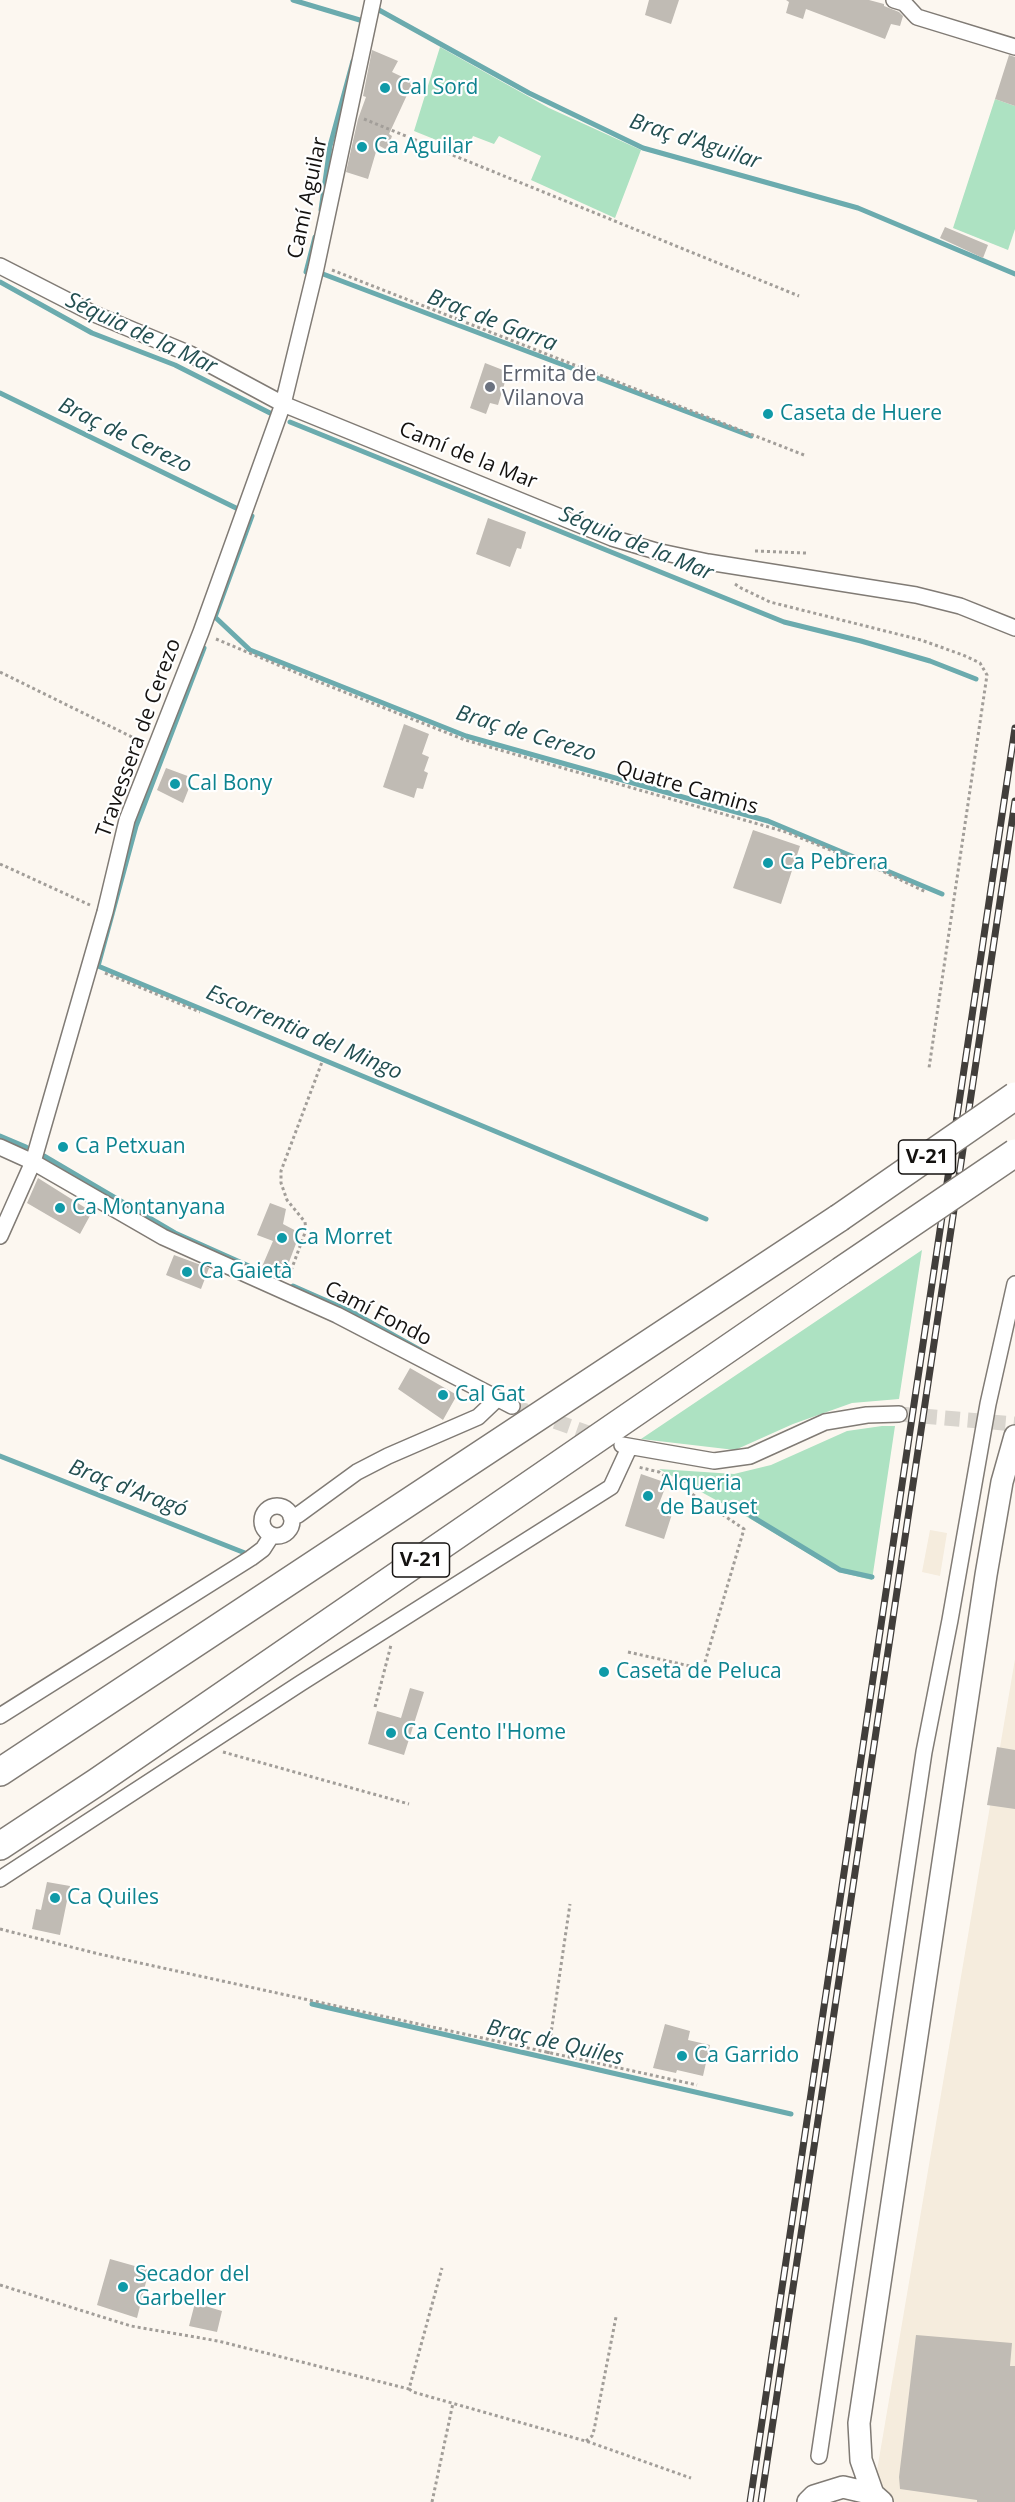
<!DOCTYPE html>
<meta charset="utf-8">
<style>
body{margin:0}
canvas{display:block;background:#fcf7f0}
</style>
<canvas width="1015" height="2502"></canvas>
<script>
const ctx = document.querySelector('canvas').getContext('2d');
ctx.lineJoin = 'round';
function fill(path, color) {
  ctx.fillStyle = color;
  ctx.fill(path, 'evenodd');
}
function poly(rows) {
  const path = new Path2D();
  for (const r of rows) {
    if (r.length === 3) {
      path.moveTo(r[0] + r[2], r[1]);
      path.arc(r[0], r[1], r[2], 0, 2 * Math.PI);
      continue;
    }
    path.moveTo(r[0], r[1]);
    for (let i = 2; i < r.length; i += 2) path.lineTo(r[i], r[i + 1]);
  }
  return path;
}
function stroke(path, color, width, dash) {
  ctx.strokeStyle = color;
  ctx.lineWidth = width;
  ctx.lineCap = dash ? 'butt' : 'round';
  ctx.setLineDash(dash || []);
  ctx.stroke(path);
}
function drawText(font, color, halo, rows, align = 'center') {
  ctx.font = font + ' "Open Sans",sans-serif';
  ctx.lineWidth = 4.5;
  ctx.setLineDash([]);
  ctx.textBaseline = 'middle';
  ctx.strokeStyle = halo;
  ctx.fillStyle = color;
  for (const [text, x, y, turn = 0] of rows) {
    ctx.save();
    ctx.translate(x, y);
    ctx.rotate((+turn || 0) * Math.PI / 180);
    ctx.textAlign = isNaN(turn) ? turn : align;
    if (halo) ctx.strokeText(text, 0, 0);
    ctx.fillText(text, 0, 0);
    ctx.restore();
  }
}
const built = poly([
 [930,1530,947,1533,940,1576,922,1572],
 [1015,1659,1015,2502,883,2502,873,2494]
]);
const green = poly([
 [440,47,549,108,641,150,615,218,531,180,541,156,499,136,494,144,473,136,466,152,414,131],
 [995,99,1015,106,1015,229,1008,250,953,228],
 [922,1250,899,1399,852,1403,793,1424,735,1450,641,1439],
 [882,1426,895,1426,872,1580,839,1572,749,1518,659,1469,734,1474,771,1465,847,1431]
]);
const stream = poly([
 [293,0,363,21,363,23],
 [379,10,529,93,643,148,858,208,1015,274],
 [321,210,330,146,353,61],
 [306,272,315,237],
 [323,274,751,436],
 [0,282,92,333,175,365,270,413],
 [0,393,236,508],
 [290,422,784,622,861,641,930,661,976,679],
 [252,516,215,617,250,650,466,736,768,821,942,894],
 [204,648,136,826,98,966,706,1219],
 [0,1136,26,1147],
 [44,1156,175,1233,278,1279],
 [293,1286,352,1312,420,1350],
 [0,1456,245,1553],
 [751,1516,840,1570,872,1577],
 [312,2004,791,2114]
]);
const building = poly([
 [649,0,679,0,671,24,645,15],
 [786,0,869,0,884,4,884,6,899,12,903,16,900,26,891,24,885,39,806,9,803,19,786,13,789,2],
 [372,50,398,61,392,72,413,82,389,134,392,136,387,150,378,145,368,179,346,172,358,119,366,97,363,96],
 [1009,55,1015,57,1015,106,995,99],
 [945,227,988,245,983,258,940,238],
 [485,363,508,372,498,405,490,403,486,414,470,408],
 [488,518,526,532,521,549,517,548,510,567,476,554],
 [404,724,429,734,422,754,429,757,424,771,428,773,423,789,417,788,414,798,383,787],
 [166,768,193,778,183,803,157,790],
 [753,830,800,846,781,904,733,888],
 [38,1178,92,1212,80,1234,27,1203],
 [270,1203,286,1209,283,1224,300,1233,283,1278,261,1269,273,1241,257,1235],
 [174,1255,209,1268,201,1289,166,1275],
 [410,1368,457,1395,443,1420,398,1389],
 [641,1474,667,1483,657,1509,672,1514,664,1539,625,1526],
 [410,1688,424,1692,404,1755,368,1744,377,1711,401,1718],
 [997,1747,1015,1750,1015,1809,987,1805],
 [47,1882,70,1886,60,1935,32,1929,36,1909,41,1910],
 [665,2024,690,2031,688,2040,710,2045,703,2076,677,2070,676,2073,653,2068],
 [110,2259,149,2270,137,2318,97,2305],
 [195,2303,222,2311,217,2332,189,2326],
 [916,2335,1012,2343,1010,2366,1015,2366,1015,2502,977,2502,977,2500,900,2489,899,2477]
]);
const streetTunnel = poly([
 [512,1406,602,1438],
 [899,1414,1015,1424]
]);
const path = poly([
 [364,119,799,296],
 [332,270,804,455],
 [755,551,806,553],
 [735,584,741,588,770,602,921,640,963,655,980,663,987,675,929,1068],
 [216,639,309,678,465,740,786,832,882,871,926,892],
 [0,672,140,741],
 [0,864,90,905],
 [105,973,200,1012],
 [289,1276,306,1230,305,1222,287,1200,281,1183,281,1171,322,1062],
 [628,1652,703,1669,744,1529,659,1472,638,1467],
 [375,1707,391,1645],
 [223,1752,409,1804],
 [0,1929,99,1954,697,2085],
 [548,2054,570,1904],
 [0,2285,131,2326,218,2341,409,2389,442,2268],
 [409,2389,413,2392,589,2442,691,2478],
 [586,2441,592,2436,594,2430,616,2317],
 [432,2502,453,2403]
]);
const street = poly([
 [894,0,904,3,917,17,1015,47],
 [0,266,92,313,190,354,283,404,612,538,656,551,708,562,916,595,960,606,1015,628],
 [0,1147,33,1162,163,1237,337,1315,512,1406],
 [0,1236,33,1162,105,912,127,820,201,632,283,404,316,268,373,0],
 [622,1445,714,1461,750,1456,825,1422,867,1415,899,1414],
 [277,1521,15],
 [291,1517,298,1515,357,1472,388,1456,478,1417,497,1399],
 [0,1716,251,1558,263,1549,272,1535],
 [0,1879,301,1683,611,1487,629,1448],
 [819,2456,924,1752,950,1620,988,1404,1015,1284]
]);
const secondary = poly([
 [873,2494,861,2460,859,2423,986,1575,1002,1482,1015,1436],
 [808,2502,814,2496,843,2487,873,2494,882,2502]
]);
const highway = poly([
 [0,1772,839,1218],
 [0,1846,97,1782,841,1271]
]);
const rail = poly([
 [750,2502,1015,728],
 [761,2502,1015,801]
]);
const highwayBridge = poly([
 [839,1218,1015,1096],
 [841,1271,1015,1153]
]);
const markers = [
 [385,88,6,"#0f9aa8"],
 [362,147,6,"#0f9aa8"],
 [490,387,6,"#6b7280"],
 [768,414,6,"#0f9aa8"],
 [175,784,6,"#0f9aa8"],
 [768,863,6,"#0f9aa8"],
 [63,1147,6,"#0f9aa8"],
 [60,1208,6,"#0f9aa8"],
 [282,1238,6,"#0f9aa8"],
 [187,1272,6,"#0f9aa8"],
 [443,1395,6,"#0f9aa8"],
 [648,1496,6,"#0f9aa8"],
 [604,1672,6,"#0f9aa8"],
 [391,1733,6,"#0f9aa8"],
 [55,1898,6,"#0f9aa8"],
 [682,2056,6,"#0f9aa8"],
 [123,2287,6,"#0f9aa8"]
];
const shields = [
 [927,1157,57],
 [421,1560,57]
];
const shieldNames = [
 ["V-21",927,1157],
 ["V-21",421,1560]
];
const cultureNames = [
 ["Cal Sord",397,88],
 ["Ca Aguilar",374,147],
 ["Caseta de Huere",780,414],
 ["Cal Bony",187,784],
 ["Ca Pebrera",780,863],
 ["Ca Petxuan",75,1147],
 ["Ca Montanyana",72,1208],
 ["Ca Morret",294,1238],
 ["Ca Gaietà",199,1272],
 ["Cal Gat",455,1395],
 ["Alqueria",660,1484],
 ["de Bauset",660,1508],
 ["Caseta de Peluca",616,1672],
 ["Ca Cento l'Home",403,1733],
 ["Ca Quiles",67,1898],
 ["Ca Garrido",694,2056],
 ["Secador del",135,2275],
 ["Garbeller",135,2299]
];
const streetNames = [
 ["Camí Aguilar",308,198,-78],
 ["Camí de la Mar",468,456,22],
 ["Travessera de Cerezo",139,738,-70],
 ["Quatre Camins",687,788,16],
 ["Camí Fondo",378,1314,27]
];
const worshipNames = [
 ["Ermita de",502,375],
 ["Vilanova",502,399]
];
const waterNames = [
 ["Braç d'Aguilar",695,142,18],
 ["Braç de Garra",492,321,21],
 ["Séquia de la Mar",141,334,25],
 ["Braç de Cerezo",125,436,26],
 ["Séquia de la Mar",636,544,22],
 ["Braç de Cerezo",526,734,17],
 ["Escorrentia del Mingo",304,1033,23],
 ["Braç d'Aragó",128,1489,21],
 ["Braç de Quiles",555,2043,13]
];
fill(built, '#f5ecdd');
fill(green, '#ade2c2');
stroke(stream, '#6babae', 5);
fill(building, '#c0bbb4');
stroke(streetTunnel, '#d9d5ce', 15, [15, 8]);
stroke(street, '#807b75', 18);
stroke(secondary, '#807b75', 24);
stroke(highway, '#807b75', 30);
stroke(path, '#a29e99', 3, [3, 3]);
stroke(street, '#fff', 15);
stroke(secondary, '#fff', 21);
stroke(highway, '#fff', 27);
stroke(rail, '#413e3b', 7);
stroke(rail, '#fff', 4.5, [14]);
stroke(highwayBridge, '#807b75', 30, []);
stroke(highwayBridge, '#fff', 27);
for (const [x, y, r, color] of markers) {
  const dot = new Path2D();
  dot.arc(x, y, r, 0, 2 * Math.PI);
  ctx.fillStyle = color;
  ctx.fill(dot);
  stroke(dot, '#fff', 2);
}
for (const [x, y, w] of shields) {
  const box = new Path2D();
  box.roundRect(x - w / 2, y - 17, w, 34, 4.5);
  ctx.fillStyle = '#fff';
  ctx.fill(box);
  stroke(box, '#141210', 1.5);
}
drawText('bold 20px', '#141210', null, shieldNames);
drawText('21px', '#0d838f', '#fff', cultureNames, 'left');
drawText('21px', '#141210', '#fff', streetNames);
drawText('21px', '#5b616d', '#fff', worshipNames, 'left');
drawText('italic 22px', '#234f51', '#fff', waterNames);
</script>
